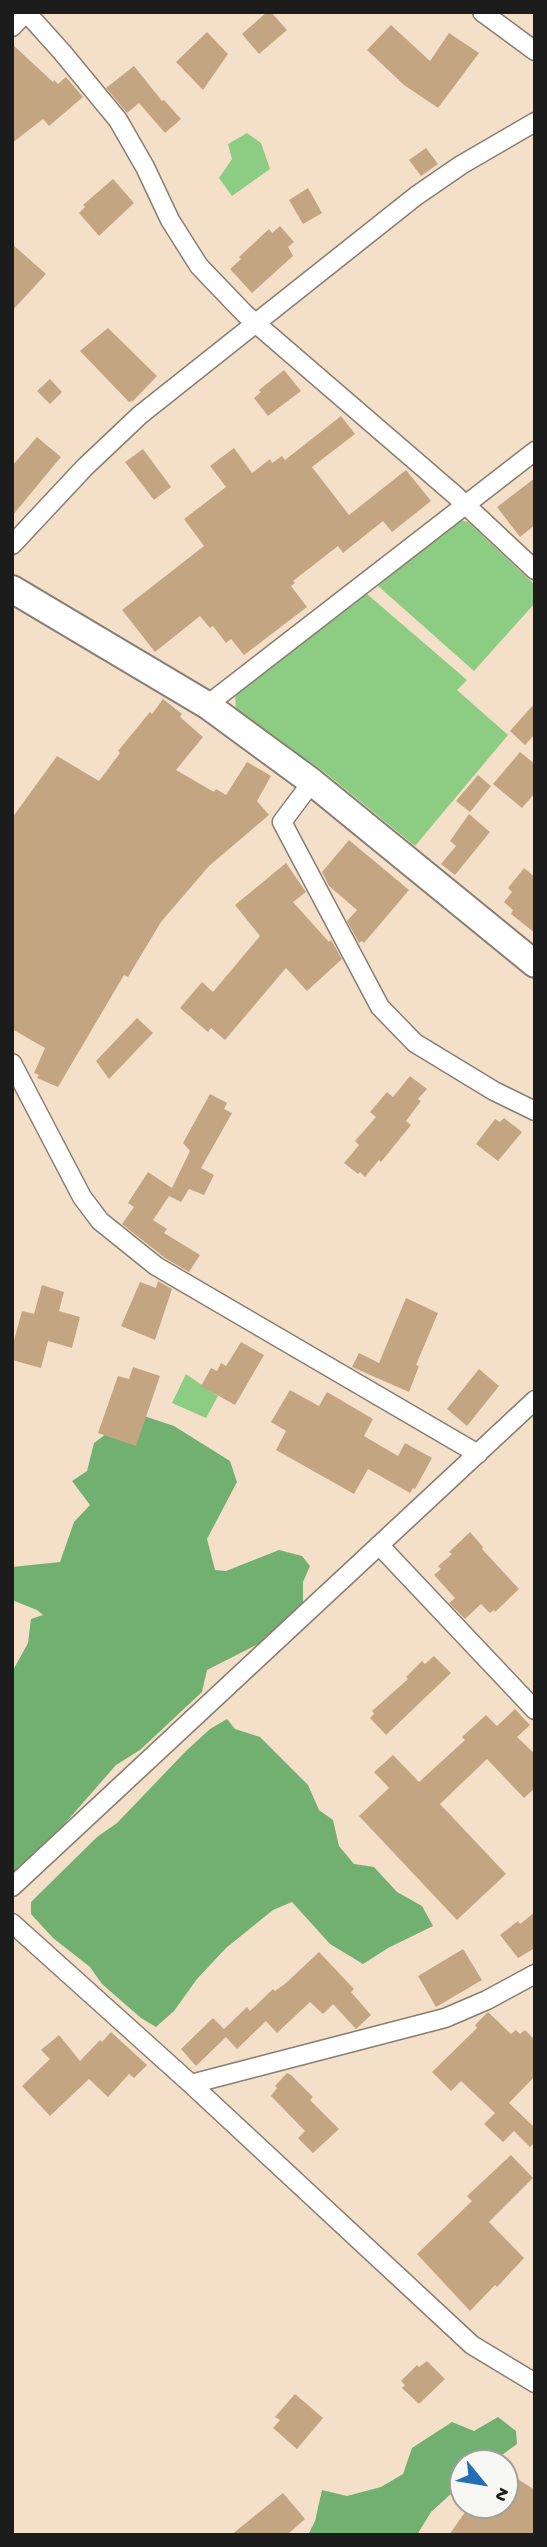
<!DOCTYPE html>
<style>
body{margin:0}
#map{position:relative;width:547px;height:2547px;overflow:hidden;background:#f4e0c8;font-family:"Gochi Hand",sans-serif}
canvas{display:block}
.frame{position:absolute;inset:0;border:14px solid #1c1c1c;pointer-events:none}
.north{position:absolute;left:449px;top:2449px;width:70px;height:70px;box-sizing:border-box;background:#f6f6f2;border:2px solid #9f9f9c;border-radius:50%;rotate:120deg;font-size:19px;font-weight:700;line-height:28px;text-align:center;color:#1c1c1c}
.north::after{content:'';display:block;margin:auto;width:24px;height:32px;background:#1f6fb2;clip-path:polygon(50% 0,100% 100%,50% 72%,0 100%)}
</style>
<div id="map">
<canvas width="547" height="2547"></canvas>
<div class="frame"></div>
<div class="north">N</div>
</div>
<script>
const ctx = document.querySelector('canvas').getContext('2d');
ctx.lineJoin = 'round';
function fill(path, color) {
  ctx.fillStyle = color;
  ctx.fill(path, 'evenodd');
}
function poly(rows) {
  const path = new Path2D();
  for (const r of rows) {
    path.moveTo(r[0], r[1]);
    for (let i = 2; i < r.length; i += 2) path.lineTo(r[i], r[i + 1]);
  }
  return path;
}
function stroke(path, color, width, dash) {
  ctx.strokeStyle = color;
  ctx.lineWidth = width;
  ctx.lineCap = dash ? 'butt' : 'round';
  ctx.setLineDash(dash || []);
  ctx.stroke(path);
}
const green = poly([
 [247,133,261,143,270,169,232,196,219,178,232,159,228,144],
 [460,520,468,522,535,585,535,603,474,671,377,585],
 [367,594,467,680,457,690,508,735,415,846,323,771,236,712,235,694],
 [186,1374,218,1396,206,1418,172,1403]
]);
const forest = poly([
 [144,1416,174,1426,230,1461,237,1482,207,1539,215,1570,226,1571,279,1550,302,1556,310,1566,303,1582,303,1603,270,1638,207,1670,202,1692,140,1750,116,1765,60,1829,12,1876,12,1672,28,1643,31,1619,43,1615,37,1610,12,1600,12,1567,60,1562,74,1522,90,1505,72,1481,87,1471,94,1443,114,1428],
 [227,1719,235,1729,260,1737,308,1785,319,1810,333,1820,339,1846,354,1864,374,1867,397,1892,422,1906,433,1926,388,1948,363,1964,330,1944,292,1902,273,1910,226,1948,197,1979,174,2011,156,2027,141,2018,102,1984,90,1967,53,1938,31,1914,31,1902,97,1837,117,1823,186,1751,210,1729],
 [498,2417,516,2431,517,2444,491,2463,463,2463,463,2483,431,2512,417,2535,308,2535,315,2521,322,2490,347,2496,381,2487,403,2474,412,2448,452,2422,474,2431]
]);
const building = poly([
 [267,12,271,12,287,30,259,54,242,34],
 [391,25,430,61,449,33,479,53,438,108,404,85,367,50],
 [207,32,228,54,203,90,176,62],
 [12,44,53,82,54,80,58,84,66,77,83,97,49,126,43,119,12,143],
 [134,66,162,101,164,100,181,119,165,133,139,103,127,113,106,88],
 [426,148,438,164,421,176,409,160],
 [113,179,134,203,99,236,79,213,85,207,83,205],
 [308,188,322,213,303,224,289,200],
 [280,226,294,242,288,247,293,256,252,293,230,269,241,259,239,257,269,229,272,233],
 [12,244,46,274,12,311],
 [108,328,157,376,133,401,129,402,80,351],
 [284,370,301,391,268,416,254,398,261,392,259,390],
 [50,379,62,392,50,404,37,391],
 [341,416,355,434,312,467,349,515,406,470,431,501,392,532,383,521,343,553,338,546,293,581,295,583,291,586,307,607,244,655,231,639,226,643,213,626,210,628,200,616,155,652,122,610,204,546,184,519,226,487,210,466,234,448,252,473,270,459,272,463,282,456,285,460],
 [37,437,61,457,12,516,12,466],
 [143,449,171,487,154,500,125,462],
 [535,478,535,525,520,537,497,507],
 [163,699,182,714,180,717,203,737,176,770,214,792,216,789,226,795,247,762,271,776,257,801,269,815,209,866,161,922,128,977,124,975,58,1087,37,1078,39,1075,34,1073,45,1048,12,1029,12,818,57,756,99,781,120,753,118,751,150,712,152,714],
 [535,703,535,734,525,745,510,731],
 [520,752,535,764,535,793,522,808,493,784],
 [478,775,491,786,470,812,456,801],
 [469,814,490,832,455,875,441,864,456,846,450,841],
 [349,840,409,890,364,943,362,941,359,943,347,921,357,910,329,886,322,872],
 [286,863,306,892,293,902,329,942,331,940,342,959,307,991,286,968,225,1040,211,1028,208,1032,180,1008,202,982,213,992,260,936,235,905],
 [524,868,535,877,535,933,511,914,513,910,504,902,512,892,508,888],
 [137,1018,153,1033,109,1079,96,1061],
 [410,1076,427,1089,418,1099,421,1101,406,1121,411,1125,381,1162,379,1160,365,1177,360,1172,358,1174,344,1163,359,1145,355,1141,376,1117,370,1112,387,1092,393,1097],
 [210,1094,227,1103,224,1109,232,1113,201,1168,214,1175,204,1195,189,1189,181,1202,169,1196,153,1220,167,1229,164,1233,200,1255,189,1272,165,1258,122,1224,134,1207,128,1203,148,1172,172,1188,190,1151,183,1143],
 [504,1118,522,1132,498,1161,476,1144,495,1119,500,1122],
 [158,1281,172,1289,155,1340,121,1326,140,1282,156,1288],
 [42,1285,64,1292,59,1311,80,1317,72,1348,48,1341,41,1368,12,1360,12,1348,22,1311,34,1314],
 [406,1298,438,1313,416,1365,419,1366,409,1392,352,1367,359,1353,379,1363],
 [241,1342,264,1355,235,1405,201,1386,211,1368,217,1371,221,1363,226,1366],
 [133,1367,160,1376,136,1446,98,1433,118,1376,129,1379],
 [479,1369,499,1386,467,1426,447,1409],
 [290,1390,319,1406,327,1392,373,1419,364,1436,398,1456,405,1443,432,1458,415,1489,413,1488,410,1493,368,1469,354,1494,276,1450,286,1431,271,1422],
 [470,1532,483,1547,482,1549,519,1589,495,1612,494,1610,490,1613,481,1604,465,1619,449,1603,455,1598,434,1575,441,1569,438,1566,452,1554,449,1552],
 [434,1656,451,1673,386,1735,370,1718,374,1714,372,1711,408,1679,406,1677,422,1661,425,1664],
 [515,1709,530,1725,517,1737,535,1754,535,1788,524,1798,487,1759,440,1804,506,1874,457,1920,359,1816,389,1788,374,1772,393,1755,419,1782,465,1740,462,1737,486,1715,497,1726],
 [535,1912,535,1948,518,1958,500,1935,518,1921,520,1924],
 [463,1949,482,1980,436,2007,418,1976],
 [319,1952,354,1989,351,1992,371,2015,356,2029,333,2004,323,2014,310,2002,277,2033,266,2021,237,2049,226,2037,196,2066,181,2049,213,2018,224,2029,247,2007,250,2011,273,1989,275,1991,286,1983],
 [488,2012,511,2034,516,2030,520,2034,525,2030,535,2040,535,2076,509,2103,535,2128,535,2142,530,2147,514,2131,503,2142,484,2124,495,2113,461,2081,451,2091,432,2072,477,2028,475,2025],
 [111,2032,147,2065,134,2078,129,2074,108,2097,89,2079,50,2116,22,2086,50,2059,41,2050,59,2035,80,2061,100,2040,102,2042],
 [287,2073,291,2075,313,2097,310,2100,339,2129,313,2153,298,2138,305,2131,271,2096,277,2088,275,2086],
 [511,2155,533,2178,489,2222,524,2258,497,2287,495,2285,470,2311,417,2254,472,2201,467,2196],
 [427,2361,445,2379,419,2404,402,2388,405,2385,401,2381,417,2365,419,2367],
 [295,2394,323,2418,297,2449,273,2428,280,2420,275,2417],
 [505,2471,535,2490,535,2535,449,2535,470,2505,505,2505],
 [283,2493,305,2519,287,2535,231,2535]
]);
const street = poly([
 [26,12,62,52,118,120,145,167,170,220,199,266,245,314,455,495,535,570],
 [482,12,535,51],
 [12,27,26,12],
 [12,545,85,467,140,415,416,196,461,165,535,122],
 [207,705,535,451],
 [312,782,282,822,380,1007,415,1043,494,1091,535,1111],
 [12,1063,82,1197,100,1221,156,1266,478,1454],
 [379,1545,535,1710],
 [12,1887,535,1400],
 [12,1923,191,2084,472,2345,535,2383],
 [191,2084,445,2018,487,2000,535,1974]
]);
const secondary = poly([
 [12,589,207,705,312,782,535,964]
]);
fill(green, '#8ccc83');
fill(forest, '#71b071');
fill(building, '#c3a681');
stroke(street, '#887e72', 21);
stroke(secondary, '#887e72', 30);
stroke(street, '#fff', 18);
stroke(secondary, '#fff', 26);
</script>
